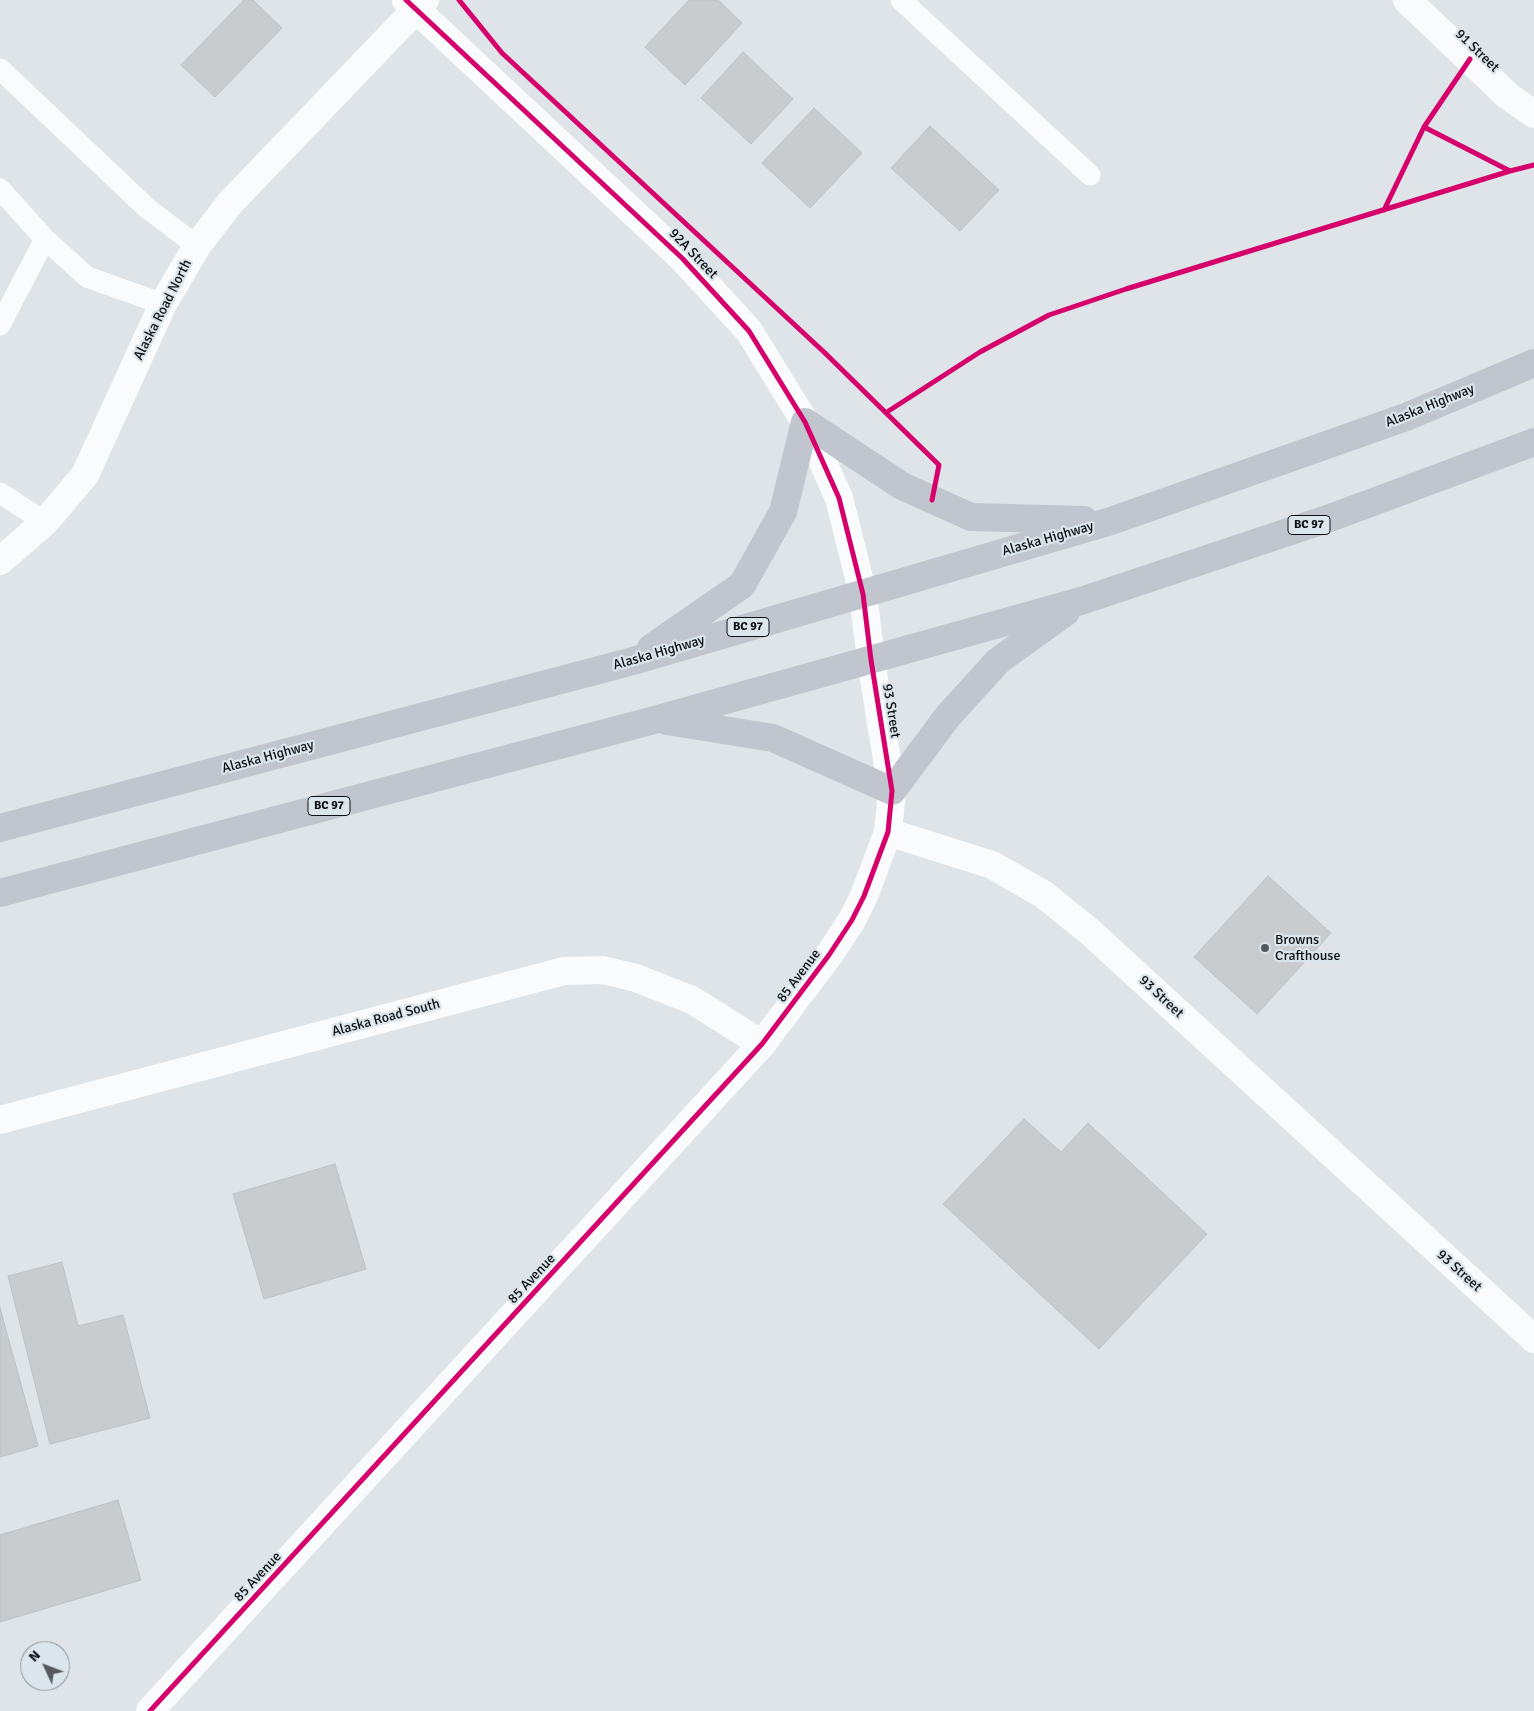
<!DOCTYPE html>
<style>
body{margin:0}
#map{position:relative;width:1534px;height:1711px;overflow:hidden;background:#dfe4e8;font-family:Signika,sans-serif}
canvas{display:block}
.north{position:absolute;left:20px;top:1641px;width:50px;height:50px;box-sizing:border-box;background:#dbe5ec;border:1px solid #899095;border-radius:50%;rotate:313deg;font-size:14px;font-weight:700;line-height:20px;text-align:center;color:#0d1013}
.north::after{content:'';display:block;margin:auto;width:18px;height:22px;background:#565a5e;clip-path:polygon(50% 0,100% 100%,50% 72%,0 100%)}
</style>
<div id="map">
<canvas width="1534" height="1711"></canvas>
<div class="north">N</div>
</div>
<script>
const ctx = document.querySelector('canvas').getContext('2d');
ctx.lineJoin = 'round';
function fill(path, color) {
  ctx.fillStyle = color;
  ctx.fill(path, 'evenodd');
}
function poly(rows) {
  const path = new Path2D();
  for (const r of rows) {
    path.moveTo(r[0], r[1]);
    for (let i = 2; i < r.length; i += 2) path.lineTo(r[i], r[i + 1]);
  }
  return path;
}
function stroke(path, color, width, dash) {
  ctx.strokeStyle = color;
  ctx.lineWidth = width;
  ctx.lineCap = dash ? 'butt' : 'round';
  ctx.setLineDash(dash || []);
  ctx.stroke(path);
}
function drawText(font, color, halo, rows, align = 'center') {
  ctx.font = font + ' Signika,sans-serif';
  ctx.lineWidth = 4.5;
  ctx.setLineDash([]);
  ctx.textBaseline = 'middle';
  ctx.strokeStyle = halo;
  ctx.fillStyle = color;
  for (const [text, x, y, turn = 0] of rows) {
    ctx.save();
    ctx.translate(x, y);
    ctx.rotate((+turn || 0) * Math.PI / 180);
    ctx.textAlign = isNaN(turn) ? turn : align;
    if (halo) ctx.strokeText(text, 0, 0);
    ctx.fillText(text, 0, 0);
    ctx.restore();
  }
}
const building = poly([
 [244,0,253,0,282,28,215,97,181,65,244,0],
 [689,0,718,0,742,23,685,85,645,47,689,0],
 [743,52,793,99,751,144,701,98,743,52],
 [814,108,862,153,810,208,762,163,814,108],
 [930,126,999,190,960,231,891,168,930,126],
 [1268,876,1331,933,1257,1014,1194,957,1268,876],
 [1024,1119,1061,1152,1088,1123,1207,1234,1099,1349,943,1204,1024,1119],
 [335,1164,366,1269,264,1299,233,1194,335,1164],
 [62,1262,78,1326,123,1315,150,1418,50,1444,8,1276,62,1262],
 [0,1308,38,1446,0,1457,0,1308],
 [118,1500,141,1580,0,1622,0,1535,118,1500]
]);
const lane = poly([
 [901,0,1090,175],
 [0,69,147,208,197,246],
 [0,189,45,239,87,277,163,304],
 [0,325,45,239],
 [0,493,45,522]
]);
const street = poly([
 [1407,0,1508,96,1534,114],
 [0,561,45,522,85,475,163,304,197,246,230,203,425,0],
 [888,832,992,865,1043,894,1089,931,1534,1339],
 [0,1120,564,971,603,970,636,978,692,1000,762,1044]
]);
const secondary = poly([
 [150,1711,762,1044,829,955,852,920,864,896,888,832,892,791,871,660,863,594,839,498,805,422,749,331,682,258,406,0]
]);
const highway = poly([
 [651,648,742,585,783,512,805,422,902,486,971,517,1084,520],
 [667,721,773,738,892,791,948,716,998,661,1066,612],
 [0,828,633,661,1111,521,1406,417,1534,363],
 [0,893,658,719,1081,601,1330,518,1534,442]
]);
const cycleway = poly([
 [459,0,502,53,825,353,939,465,932,500],
 [1424,127,1510,171],
 [1384,210,1424,127,1470,59],
 [887,412,980,352,1049,315,1126,289,1510,171,1534,165],
 [150,1711,762,1044,829,955,852,920,864,896,888,832,892,791,871,660,863,594,839,498,805,422,749,331,682,258,406,0]
]);
const markers = [
 [1265,948,5,"#565a5e"]
];
const shields = [
 [1309,525,42],
 [748,627,42],
 [329,806,42]
];
const shieldNames = [
 ["BC 97",1309,525],
 ["BC 97",748,627],
 ["BC 97",329,806]
];
const streetNames = [
 ["91 Street",1477,51,44],
 ["92A Street",693,254,46],
 ["Alaska Road North",163,310,-63],
 ["Alaska Highway",1430,406,-22],
 ["Alaska Highway",1048,539,-16],
 ["Alaska Highway",659,653,-16],
 ["93 Street",891,711,81],
 ["Alaska Highway",268,757,-15],
 ["85 Avenue",799,976,-53],
 ["93 Street",1161,997,43],
 ["Alaska Road South",386,1018,-15],
 ["93 Street",1459,1271,42],
 ["85 Avenue",532,1279,-47],
 ["85 Avenue",258,1577,-47]
];
const poiNames = [
 ["Browns",1275,940],
 ["Crafthouse",1275,956]
];
fill(building, '#c8cccf');
stroke(building, '#bcc1c4', 1);
stroke(lane, '#fafbfc', 21);
stroke(street, '#fafbfc', 28);
stroke(secondary, '#fafbfc', 28);
stroke(highway, '#c1c5cd', 28);
stroke(cycleway, '#d6006c', 5);
for (const [x, y, r, color] of markers) {
  const dot = new Path2D();
  dot.arc(x, y, r, 0, 2 * Math.PI);
  ctx.fillStyle = color;
  ctx.fill(dot);
  stroke(dot, '#dbe5ec', 2);
}
for (const [x, y, w] of shields) {
  const box = new Path2D();
  box.roundRect(x - w / 2, y - 9.5, w, 19, 4);
  ctx.fillStyle = '#dbe5ec';
  ctx.fill(box);
  stroke(box, '#0d1013', 1);
}
drawText('bold 12px', '#0d1013', null, shieldNames);
drawText('14px', '#0d1013', '#dbe5ec', streetNames);
drawText('14px', '#0d1013', '#dbe5ec', poiNames, 'left');
</script>
